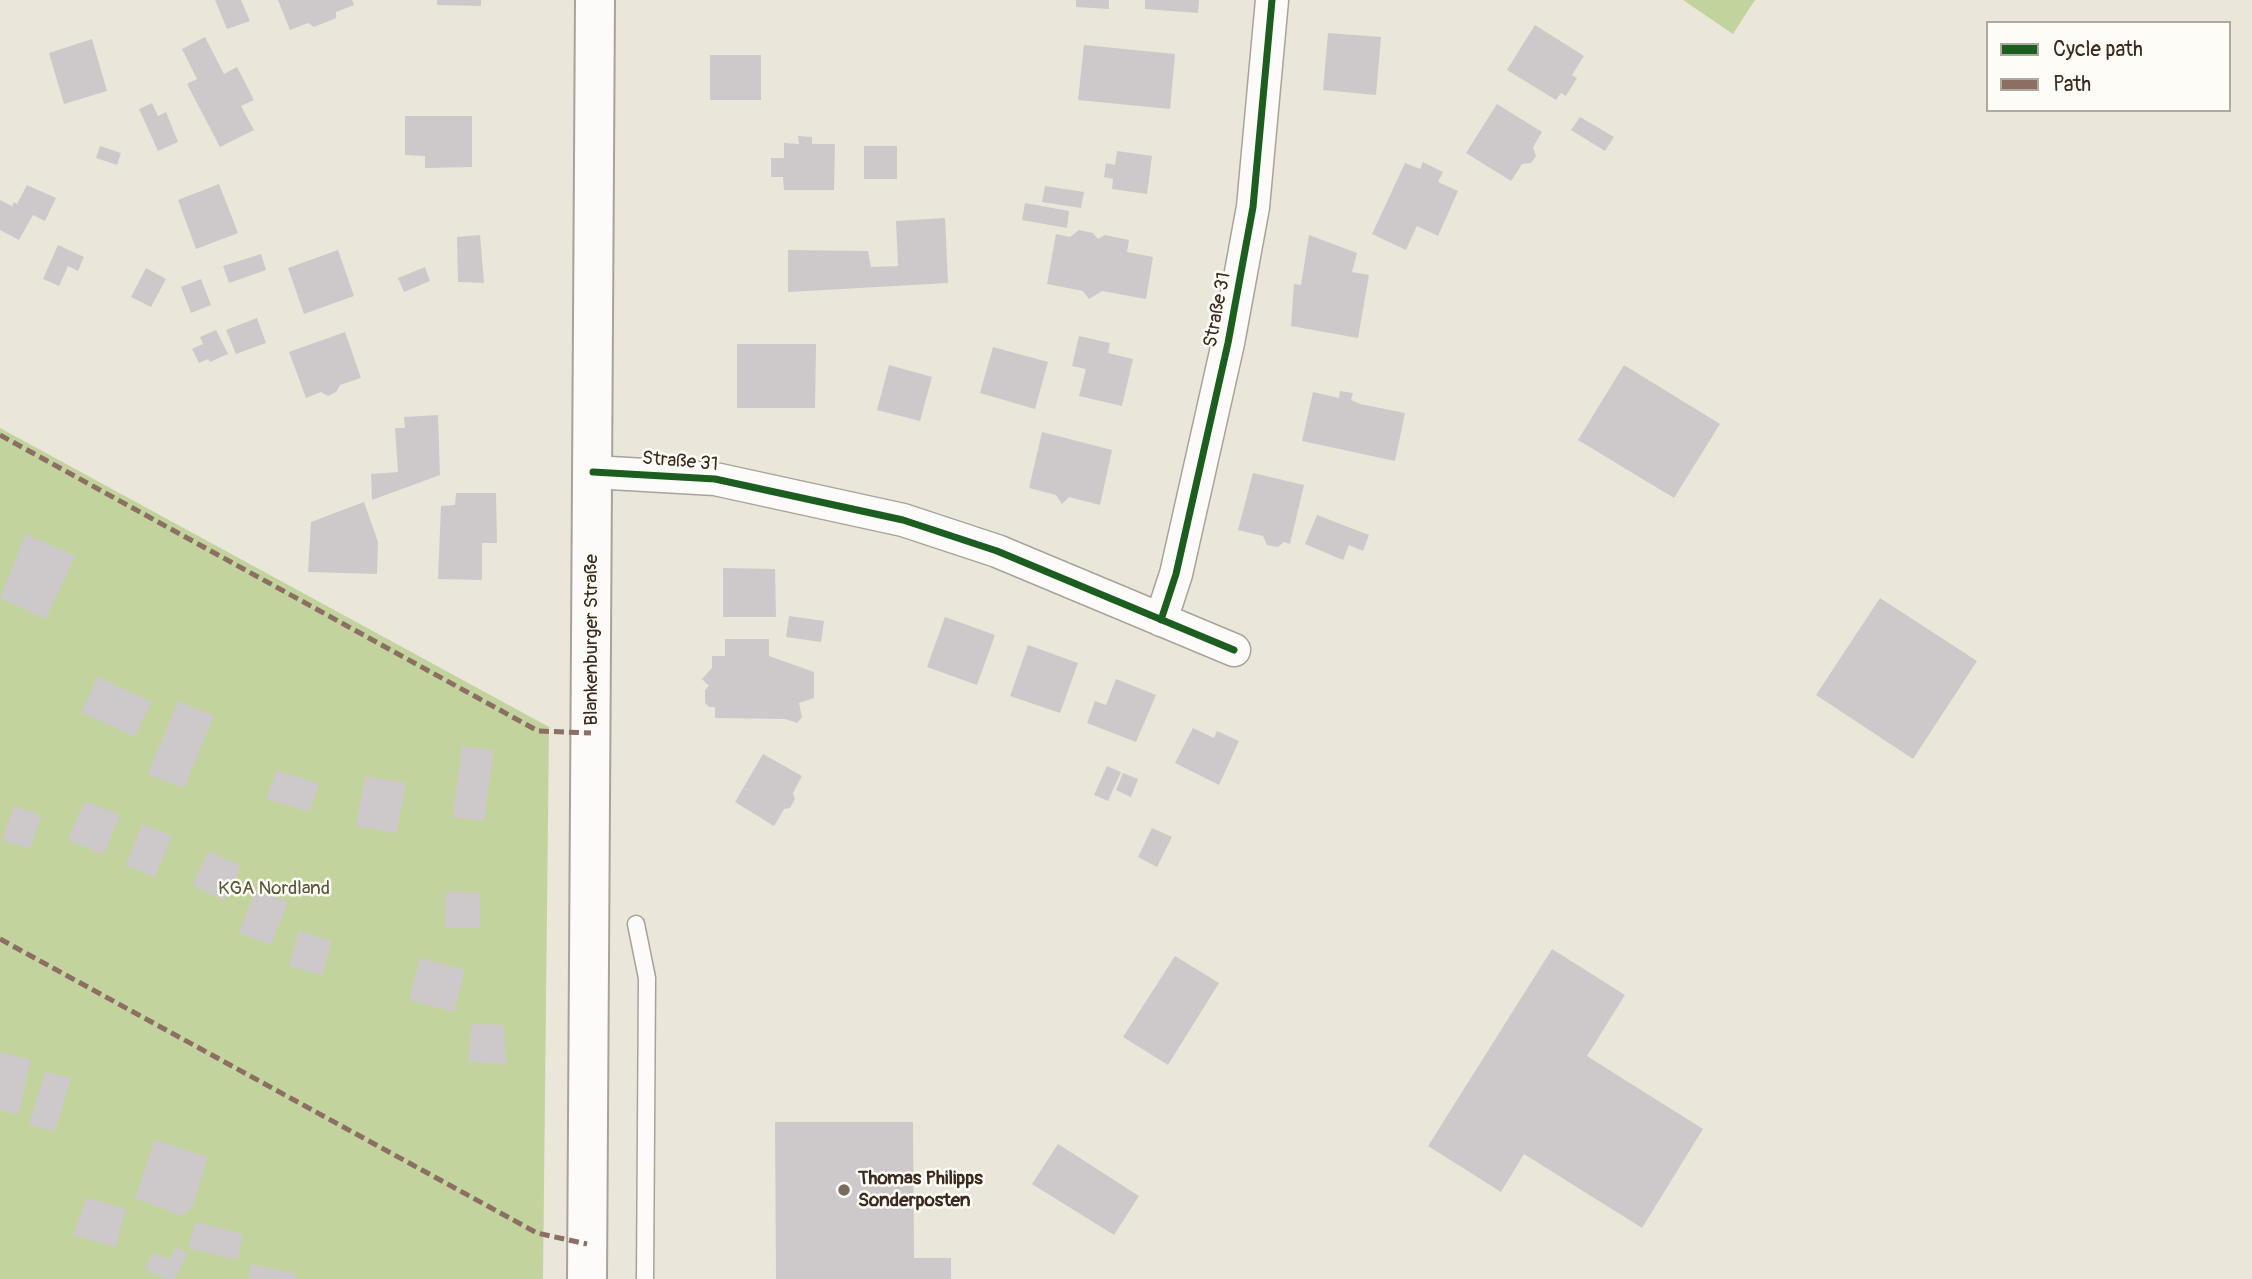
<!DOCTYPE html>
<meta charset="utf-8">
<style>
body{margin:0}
#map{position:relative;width:2252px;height:1279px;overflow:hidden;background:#eae6d9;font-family:Pangolin,sans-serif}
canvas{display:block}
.legend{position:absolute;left:1986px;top:21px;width:245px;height:91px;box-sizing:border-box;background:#fdfcf7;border:2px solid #afa8a0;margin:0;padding:9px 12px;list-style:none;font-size:21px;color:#3b2a1e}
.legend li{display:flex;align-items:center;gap:14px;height:35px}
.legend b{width:35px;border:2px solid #afa8a0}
</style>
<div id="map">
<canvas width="2252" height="1279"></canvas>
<ul class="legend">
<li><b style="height:9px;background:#1b5e20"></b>Cycle path</li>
<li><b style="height:9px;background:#8d6e63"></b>Path</li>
</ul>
</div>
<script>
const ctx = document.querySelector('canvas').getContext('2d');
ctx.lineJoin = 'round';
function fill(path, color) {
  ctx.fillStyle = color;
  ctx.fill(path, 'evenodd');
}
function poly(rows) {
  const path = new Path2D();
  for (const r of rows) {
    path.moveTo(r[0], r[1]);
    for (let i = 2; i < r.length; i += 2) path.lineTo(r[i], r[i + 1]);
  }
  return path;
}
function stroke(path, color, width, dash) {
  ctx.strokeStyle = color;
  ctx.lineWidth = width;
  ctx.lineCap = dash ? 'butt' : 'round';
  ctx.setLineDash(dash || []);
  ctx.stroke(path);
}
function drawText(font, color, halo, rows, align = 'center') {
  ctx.font = font + ' Pangolin,sans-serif';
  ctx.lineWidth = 5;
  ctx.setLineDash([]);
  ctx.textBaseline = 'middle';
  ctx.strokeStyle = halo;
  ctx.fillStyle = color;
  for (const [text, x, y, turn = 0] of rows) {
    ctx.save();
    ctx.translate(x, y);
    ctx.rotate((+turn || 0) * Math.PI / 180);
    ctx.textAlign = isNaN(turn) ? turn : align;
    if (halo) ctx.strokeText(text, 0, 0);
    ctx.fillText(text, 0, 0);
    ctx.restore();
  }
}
const green = poly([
 [1683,0,1755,0,1733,34],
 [0,428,549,727,543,1279,0,1279]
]);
const building = poly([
 [215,0,241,0,250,21,227,29],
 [278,0,352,0,354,5,336,12,336,18,314,27,308,23,290,30],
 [437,0,481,0,481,6,437,5],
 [1076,0,1109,0,1109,9,1076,7],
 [1145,0,1199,0,1198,13,1145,9],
 [1535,25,1584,56,1572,75,1577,78,1566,96,1561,93,1556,100,1507,70],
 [1328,33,1381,37,1376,95,1323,90],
 [205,37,224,74,237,67,254,100,241,106,254,130,220,147,187,84,197,79,182,49],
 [92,39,107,91,64,104,49,53],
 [1084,45,1175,54,1170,109,1078,100],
 [710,55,761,55,761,100,710,100],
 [152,103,158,116,166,112,178,142,158,151,139,109],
 [1497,104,1542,132,1533,147,1536,156,1531,163,1522,164,1511,181,1466,153],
 [405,116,472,116,472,167,425,168,425,156,405,155],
 [1580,117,1614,137,1605,151,1571,130],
 [798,136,812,137,812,144,835,144,834,190,784,190,783,177,771,177,771,158,784,158,784,143,799,144],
 [100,146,121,153,117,165,96,158],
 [864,146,897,146,897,179,864,179],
 [1117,151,1152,156,1147,194,1112,189,1113,179,1104,177,1106,163,1115,165],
 [1423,162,1443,172,1438,182,1458,191,1438,236,1417,226,1406,250,1372,234,1405,163,1420,169],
 [219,184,238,233,196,249,178,200],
 [27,185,56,198,45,221,33,215,19,240,0,230,0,200,12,206,14,202,17,204],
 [1045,186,1084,192,1081,208,1042,202],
 [1025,203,1069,211,1067,228,1022,220],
 [945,218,948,283,788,292,788,250,868,251,871,267,898,266,896,221],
 [1079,230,1093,233,1098,239,1105,235,1129,240,1127,252,1153,257,1146,299,1102,291,1089,299,1083,291,1047,284,1056,234,1070,237],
 [480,235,484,283,458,282,457,237],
 [1309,235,1357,253,1352,272,1369,275,1358,338,1291,326,1294,284,1301,285],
 [58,245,84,257,78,271,68,266,59,286,43,279],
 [338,250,354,296,304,314,288,268],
 [261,254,266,270,229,283,223,266],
 [425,267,430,281,404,292,398,278],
 [146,268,166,279,151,307,131,297],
 [201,279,211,305,191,313,181,287],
 [257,318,266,343,236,354,226,330],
 [216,330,228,354,210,362,208,359,199,363,192,349,203,344,200,337],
 [345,332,361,378,340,385,336,392,328,396,321,392,306,398,289,352],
 [1079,336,1110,343,1108,353,1133,359,1122,406,1079,396,1086,369,1072,366],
 [737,344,816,344,815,408,737,408],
 [993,347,1048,362,1035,409,980,393],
 [889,365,932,377,920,421,877,410],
 [1624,365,1720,424,1674,498,1578,440],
 [1340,391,1353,393,1351,400,1360,404,1405,413,1395,461,1302,441,1313,392,1339,398],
 [438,415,440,475,372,500,371,474,398,472,395,428,405,428,404,417],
 [1042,432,1112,450,1100,505,1069,497,1062,504,1056,495,1029,488],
 [1253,473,1304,485,1290,544,1284,542,1278,547,1267,545,1263,536,1238,530],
 [456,493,496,493,497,543,482,543,482,580,438,579,441,506,455,505],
 [364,502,378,542,377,574,308,572,311,522],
 [1317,515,1369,535,1363,551,1349,545,1343,560,1305,544],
 [26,534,75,556,46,619,0,598],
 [723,568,775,569,776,617,723,617],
 [1880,598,1977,661,1913,759,1816,695],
 [789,616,824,621,821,642,786,637],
 [945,617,995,635,977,685,927,667],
 [725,639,769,639,769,656,814,672,814,698,799,703,802,717,797,723,785,719,715,718,715,707,709,707,705,703,705,690,709,686,702,679,712,668,712,656,725,656],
 [1028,645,1078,663,1060,713,1010,696],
 [98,677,152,702,135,737,81,712],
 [1116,679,1156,695,1136,742,1087,723,1095,701,1106,705],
 [178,701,214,716,184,788,148,774],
 [1193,728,1214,738,1217,731,1239,741,1219,785,1175,763],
 [462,746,494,750,484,821,453,817],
 [763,754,802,776,793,793,795,799,790,808,784,809,774,826,735,802],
 [1107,766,1121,772,1108,801,1094,795],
 [277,770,319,784,309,812,266,799],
 [1123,773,1138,779,1131,797,1116,790],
 [365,776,406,783,397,833,356,826],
 [85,801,120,815,104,855,68,840],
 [14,806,41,815,30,849,2,840],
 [142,824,172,836,155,877,126,865],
 [1152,828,1172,837,1157,867,1138,857],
 [209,851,241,866,224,900,192,885],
 [256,890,288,902,271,945,239,933],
 [446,892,480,893,480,928,445,928],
 [299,931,332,941,322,975,289,966],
 [1552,949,1625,995,1587,1056,1703,1129,1642,1228,1524,1154,1501,1192,1428,1146],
 [1175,956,1219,983,1168,1065,1123,1037],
 [420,958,465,970,454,1012,409,1000],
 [472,1024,504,1025,506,1065,468,1061],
 [0,1052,31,1060,18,1115,0,1110],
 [45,1072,71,1078,55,1132,29,1124],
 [775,1122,913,1122,914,1258,951,1258,951,1279,776,1279],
 [155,1140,208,1157,193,1206,182,1216,135,1198],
 [1058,1144,1139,1196,1114,1235,1032,1184],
 [87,1198,126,1209,116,1247,73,1235],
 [196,1222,243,1234,238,1260,188,1248],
 [176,1248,188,1253,175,1279,166,1279,144,1269,153,1253,169,1259],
 [251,1264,297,1274,296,1279,248,1279]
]);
const lane = poly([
 [636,924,647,978,645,1279]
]);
const street = poly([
 [593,472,715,479,903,520,997,551,1234,650],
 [1161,620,1176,574,1228,343,1253,207,1272,0]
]);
const secondary = poly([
 [587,1279,595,0]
]);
const quiet = poly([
 [0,435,538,731,591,733],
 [0,939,537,1233,587,1244]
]);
const cycleway = poly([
 [593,472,715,479,903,520,997,551,1234,650],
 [1161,620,1176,574,1228,343,1253,207,1272,0]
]);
const markers = [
 [844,1190,7,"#786c5f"]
];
const streetNames = [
 ["Straße 31",1218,310,-79],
 ["Straße 31",680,462,5],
 ["Blankenburger Straße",592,640,-90]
];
const parkNames = [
 ["KGA Nordland",274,889]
];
const poiNames = [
 ["Thomas Philipps",858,1179],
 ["Sonderposten",858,1201]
];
fill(green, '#c2d39e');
fill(building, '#cdc9cb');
stroke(lane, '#a7a39a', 19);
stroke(street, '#a7a39a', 35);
stroke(secondary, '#a7a39a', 42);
stroke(lane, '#fcfbf9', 16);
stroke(street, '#fcfbf9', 32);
stroke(secondary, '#fcfbf9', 38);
stroke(quiet, '#8d6e63', 5, [10, 5]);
stroke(cycleway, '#1b5e20', 7);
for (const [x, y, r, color] of markers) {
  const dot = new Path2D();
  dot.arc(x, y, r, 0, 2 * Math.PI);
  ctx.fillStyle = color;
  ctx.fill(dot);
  stroke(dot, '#fdfcf7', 2.5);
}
drawText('19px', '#3b2a1e', '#fdfcf7', streetNames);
drawText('19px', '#5a5836', '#fdfcf7', parkNames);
drawText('bold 19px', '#3b2a1e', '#fdfcf7', poiNames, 'left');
</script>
